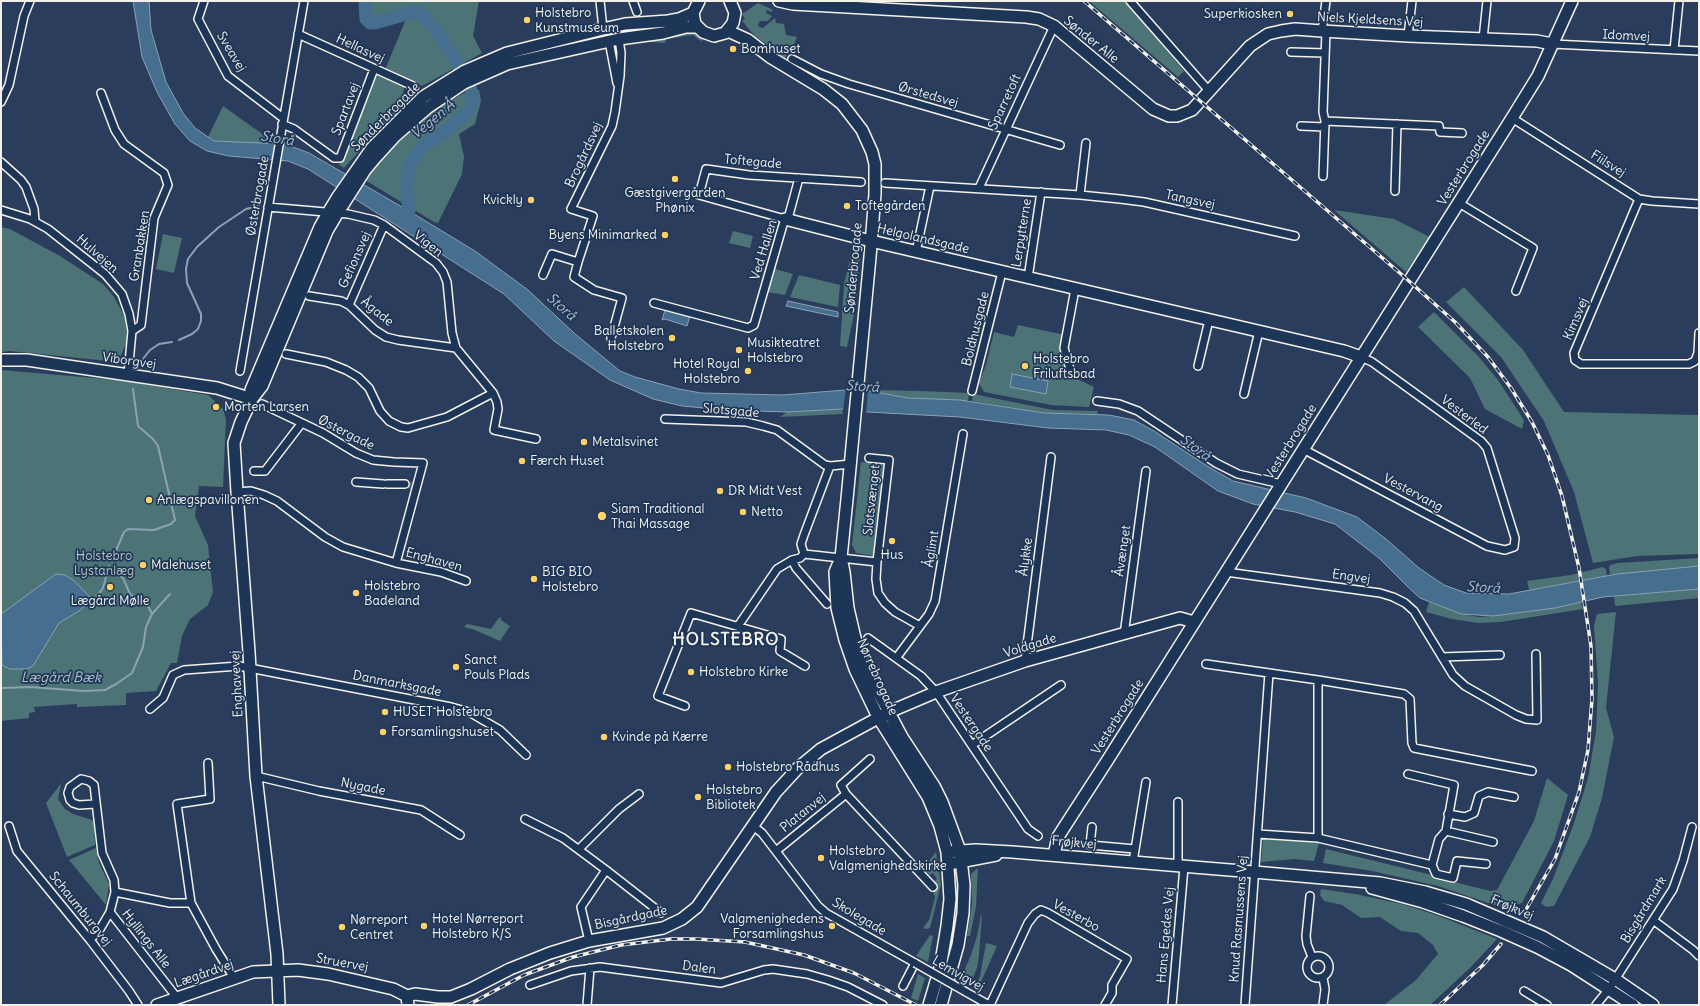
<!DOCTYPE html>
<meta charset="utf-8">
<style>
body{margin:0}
#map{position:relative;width:1700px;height:1006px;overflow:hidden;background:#2b3d5c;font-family:Delius,sans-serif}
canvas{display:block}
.frame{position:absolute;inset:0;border:2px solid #f4f1e8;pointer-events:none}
</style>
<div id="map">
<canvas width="1700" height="1006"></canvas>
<div class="frame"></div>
</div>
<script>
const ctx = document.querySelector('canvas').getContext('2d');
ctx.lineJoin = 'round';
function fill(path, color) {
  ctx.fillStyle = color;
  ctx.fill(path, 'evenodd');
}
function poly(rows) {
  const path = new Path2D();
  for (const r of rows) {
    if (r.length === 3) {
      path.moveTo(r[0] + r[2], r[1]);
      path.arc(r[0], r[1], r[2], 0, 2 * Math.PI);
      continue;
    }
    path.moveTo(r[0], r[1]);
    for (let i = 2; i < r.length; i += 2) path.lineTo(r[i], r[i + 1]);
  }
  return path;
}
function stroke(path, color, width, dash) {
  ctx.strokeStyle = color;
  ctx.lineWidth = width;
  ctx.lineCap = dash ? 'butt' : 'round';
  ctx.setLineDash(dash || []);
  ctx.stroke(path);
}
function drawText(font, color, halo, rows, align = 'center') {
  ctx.font = font + ' Delius,sans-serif';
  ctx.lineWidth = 3.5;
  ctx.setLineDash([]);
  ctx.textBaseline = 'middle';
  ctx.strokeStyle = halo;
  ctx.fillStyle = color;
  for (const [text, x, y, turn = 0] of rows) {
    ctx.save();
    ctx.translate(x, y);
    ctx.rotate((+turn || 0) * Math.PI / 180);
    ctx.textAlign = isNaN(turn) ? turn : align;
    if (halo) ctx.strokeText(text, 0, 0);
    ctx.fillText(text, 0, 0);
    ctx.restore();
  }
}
const green = poly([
 [370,1,479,1,473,36,482,53,422,86,385,70,406,19,376,19,369,16],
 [1089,1,1125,1,1184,71,1178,77],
 [758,3,773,10,772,12,767,10,766,13,772,16,768,21,760,21,758,25,759,27,763,28,775,18,776,23,784,24,786,35,797,37,794,45,791,46,785,58,755,36,742,21,745,19,742,14],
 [684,31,694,32,716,40,717,44,705,39,701,41,693,35,666,39,665,43,637,41],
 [378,75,404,87,403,94,406,96,411,92,414,91,416,94,376,133,344,168,339,165,346,152,375,77],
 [473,88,479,90,481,101,475,124,459,134,464,157,462,174,438,223,434,222,365,180,396,143,419,123,439,107],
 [223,106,272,141,271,144,214,141,208,137],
 [1334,210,1394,219,1430,237,1406,272],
 [1,227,10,229,60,256,103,284,114,297,126,319,127,341,118,362,10,351,1,352],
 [733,231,753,236,750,248,729,243],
 [163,234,182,238,174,273,156,269],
 [851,256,860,258,855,310,847,347,840,346,844,284],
 [775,269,793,274,785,295,767,292],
 [799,275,840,285,838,307,790,297],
 [1464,287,1523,350,1564,412,1699,415,1699,554,1637,556,1593,563,1574,492,1544,421,1501,357,1446,302],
 [1434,312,1478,356,1498,380,1524,420,1522,429,1485,409,1470,378,1418,327],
 [1018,325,1065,335,1062,355,1065,366,1075,378,1094,387,1089,407,1051,405,984,392,979,383,986,365,994,332,1014,337],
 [1,370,118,380,208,395,223,409,226,419,223,487,199,486,195,516,208,545,213,592,208,605,190,619,182,636,177,663,171,663,156,691,126,693,126,705,77,707,77,704,34,707,35,712,29,713,29,718,1,721],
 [873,390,921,391,969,393,968,401,908,398,874,392],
 [973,394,1053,410,1098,411,1097,414,1044,413,972,401],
 [842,409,843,414,780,417,787,412],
 [861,462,885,465,875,555,874,556,856,553,852,545],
 [1699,558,1699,566,1610,575,1609,567,1610,565,1617,563],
 [1603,567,1606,569,1607,576,1529,590,1527,581,1571,575],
 [1699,589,1699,598,1616,606,1615,605,1614,596],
 [1429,602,1461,614,1479,617,1493,616,1555,608,1581,602,1583,609,1501,622,1478,623,1452,619,1426,612],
 [1616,612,1606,708,1614,737,1602,798,1590,837,1554,906,1546,907,1541,903,1553,879,1574,823,1588,778,1596,731,1598,685,1594,626,1597,614],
 [501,617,501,620,510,626,500,641,475,630,464,627,467,624,491,629,498,619],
 [66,777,61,784,58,799,65,809,73,814,92,820,94,823,95,845,67,857,46,803],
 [1547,778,1568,795,1554,841,1522,903,1503,908,1438,886,1372,871,1323,863,1326,849,1432,875,1434,877,1490,891,1497,890,1534,821],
 [1263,839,1319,843,1314,861,1294,859,1261,862],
 [96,848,99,863,109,884,106,905,69,860],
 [936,852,941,884,930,928,925,929,923,928,929,920,935,898,933,890,937,886,933,882,937,879,933,873,930,875,923,868],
 [978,868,976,907,970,936,967,936,972,904,971,874],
 [955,869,957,870,958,876,959,915,947,973,943,972,950,945,953,921,954,902,953,870],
 [1321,889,1355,894,1402,904,1439,916,1497,939,1470,968,1430,1005,1384,1005,1416,980,1438,954,1433,945,1418,933,1401,931,1380,917,1361,918,1342,905,1324,901,1320,895],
 [981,915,982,915,979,955,977,968,971,983,961,978,971,955,977,936],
 [930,935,933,936,928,962,916,956],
 [986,943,997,946,977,991,974,990,980,976],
 [918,974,925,978,918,1001,911,998]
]);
const water = poly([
 [133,1,149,1,151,30,166,82,183,113,195,128,214,141,285,144,309,153,409,211,475,251,528,290,574,333,620,371,635,377,679,389,701,393,783,395,845,390,869,391,908,398,960,400,1044,413,1109,415,1134,420,1154,431,1207,466,1233,481,1306,498,1357,517,1386,539,1419,568,1444,585,1466,593,1509,594,1617,574,1699,566,1699,589,1603,597,1555,608,1493,616,1461,614,1420,598,1408,587,1379,558,1335,524,1295,512,1253,504,1218,491,1155,447,1129,435,1106,430,1048,428,960,417,867,412,842,409,787,412,725,410,682,406,653,399,610,380,554,341,504,294,308,169,288,161,229,156,207,151,190,141,175,124,157,92,142,57,133,1],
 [788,301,838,312,838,317,786,306,788,301],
 [665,310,690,316,687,326,665,319,662,320,665,310],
 [1012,374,1048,381,1046,394,1010,387,1012,374],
 [56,574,65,575,73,580,92,599,79,611,59,623,33,666,26,669,10,669,2,665,1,614,56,574]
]);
const pier = poly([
 [846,388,868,389,866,414,843,411]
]);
const stream = poly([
 [179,340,192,334,198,329,201,321,201,314,187,283,186,269,188,259,197,247,219,227,246,209,259,206],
 [142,360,150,350,159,344,172,342],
 [112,560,124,532,128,529,154,530,171,524,175,520,158,446,153,439,138,426,133,389],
 [92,599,98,595,103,588,109,566],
 [152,614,170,594],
 [1,688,30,687,84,691,105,690,116,684,132,673,143,647,146,627,152,614,148,606,130,594,123,578,108,568]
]);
const river = poly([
 [365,1,366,19,370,23,375,23,413,12,422,14,442,38,458,65],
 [405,219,409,211,406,187,410,164,423,146,447,130,467,112,473,103,471,90]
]);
const streetTunnel = poly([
 [405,484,412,486]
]);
const street = poly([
 [204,1,198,19,228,76,283,118],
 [600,1,603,29],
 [633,1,637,12],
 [1130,1,1210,92],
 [1322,31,1326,1],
 [298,34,413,86],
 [1408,36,1412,1],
 [1483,39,1487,1],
 [609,41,617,83],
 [1552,44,1699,51],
 [1674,50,1679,1],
 [1291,52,1325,53],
 [792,59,821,74,849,84,1060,145],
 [101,93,115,130,124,144,164,173,168,185,154,218,141,325,132,331],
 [1,102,9,85,24,16,30,1],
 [1512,118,1639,199,1652,201,1699,204],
 [1325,121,1323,112,1326,31],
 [282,124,294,129,334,158,340,158,374,69],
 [1301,126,1325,127],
 [1,162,21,180,26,187,34,209,35,221],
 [1323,176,1325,121,1439,126,1440,132,1462,133],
 [885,183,1080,195,1120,199,1144,202,1295,236],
 [979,188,1054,26],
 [1395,191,1397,124],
 [1080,195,1086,143],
 [1639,199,1574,353,1575,360,1581,364,1689,364,1695,361,1698,353,1699,333],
 [1459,203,1533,248,1516,291],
 [268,207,348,214,374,220,384,225,436,263,443,272,447,282,452,333,456,348,493,393,497,402,498,409,494,430,536,439],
 [1,210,30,219,48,229,105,274,122,294,129,314,132,331,128,374],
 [785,219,699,195,706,169,749,175,861,182],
 [916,252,930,186],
 [578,262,593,216,571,209,612,126,615,112,620,76,621,53,619,39],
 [543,275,552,254,578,262,574,277,594,290,622,298,611,338],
 [1028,278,1041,192],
 [309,296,341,301,349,305,375,330,386,337,398,340,456,348],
 [654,303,748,328,754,325,782,228,785,219,789,215,799,178],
 [349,305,384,225],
 [286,354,326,362,346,370,358,377,369,388,380,411,389,421,401,427,408,428,447,417,493,393],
 [1198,366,1209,320],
 [1070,369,1064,348,1075,289],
 [240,371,304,1],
 [972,391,1002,272],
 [1244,394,1259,331],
 [1097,401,1119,404,1138,411,1216,463,1238,474,1281,484],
 [262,404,323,433,356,453,373,460,394,462,423,463,396,563],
 [665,419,746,422,763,426,777,430,825,465,830,466,851,464],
 [1303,449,1487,546,1505,550,1514,547,1515,538,1487,448,1481,441,1372,362,1361,357],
 [869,458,889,460,877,562,876,579,878,593,885,603,895,612,920,626],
 [254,471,265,471,301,424],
 [356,482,383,484],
 [387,484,405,484],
 [237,492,251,491,264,495,277,501,325,537,343,547,396,563,441,572,466,581],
 [804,554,801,544,804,535,830,466],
 [792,560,796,568,827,604],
 [1226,572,1380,593,1393,597,1405,603,1414,611,1453,675,1465,686,1516,715,1526,719,1537,720,1536,654],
 [738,626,777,569,792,560,800,558,804,554,877,562],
 [1124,635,1146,471],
 [868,638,921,676,936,692,1028,829,1038,836],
 [897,657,929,614,935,601,963,434],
 [1442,657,1500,655],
 [1025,661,1051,457],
 [1206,664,1318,680,1404,694,1410,699,1412,743,1414,748,1532,771],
 [685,706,658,696,691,613,781,639,780,651,805,666],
 [150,709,163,698,173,675,184,670,239,666,451,707,469,712,500,730,526,755],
 [972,745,1061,685],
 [208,763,210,799,177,804,191,903,216,949,234,978],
 [256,776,319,791,421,810,460,835],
 [846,794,841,785,870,759],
 [1178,802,1178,866],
 [1448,814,1465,817,1474,813,1479,796,1488,792,1514,797],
 [525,819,563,838,606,870,581,907,589,941],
 [9,826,17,851,90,940,129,991,138,1005],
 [753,826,762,833,818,906,826,913,915,963,903,986],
 [1092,827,1090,845,1135,849],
 [1446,831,1493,842],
 [1258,834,1318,838,1432,865,1439,839,1446,831,1454,785,1408,774],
 [1318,838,1318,680],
 [579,849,619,809,639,794],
 [776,851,846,794,933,887],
 [1133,862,1146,782],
 [1432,865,1436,874,1453,878,1457,861,1486,864],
 [606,870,661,913],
 [115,892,170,903,191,903],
 [1310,896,1306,936,1307,944,1312,957],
 [110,912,178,999],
 [1653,920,1693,950,1699,956],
 [90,940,100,929,110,912,115,892,114,880,102,853,94,785,89,781,81,779,70,787,68,793,70,800,73,803,79,805,95,804],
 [1318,967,11],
 [530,985,571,971,600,967,721,983,764,970,773,969,807,974,828,980,848,987,883,1005],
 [1524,991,1547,1005],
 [966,992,989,1005],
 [587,1005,590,968],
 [990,1005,1028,923,1035,914,1041,910,1048,913,1127,959,1112,985,1112,993,1105,1005],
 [1172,1005,1184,867],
 [1245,1005,1269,673],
 [1323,1005,1325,989,1323,978],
 [1596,1005,1609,989,1673,889,1683,861,1692,827]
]);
const secondary = poly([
 [699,1,693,13,695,24,703,32,714,36,725,33,733,23,735,13,730,1],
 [779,1,793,4,1026,17,1039,19,1054,26,1153,109,1169,116,1177,116,1192,110,1250,46,1268,34,1281,31,1295,29,1322,31,1408,36,1537,41,1552,44],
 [728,31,748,40,770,57,823,89,842,104,862,130,872,152,875,164,875,194,870,257,847,499,841,558,835,572,837,608,845,640,855,669,878,717,928,797,940,826,947,852,950,899,947,926,940,968,929,1005],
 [785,219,871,241,1344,351,1361,357],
 [1,360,27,360,217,388,252,399],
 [252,399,251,390,320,227,328,213,337,198,372,148,423,97,465,71,507,53,603,29,625,24,668,21,679,19,693,13],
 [841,558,844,572,848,608,855,638,865,667,902,737,934,786,942,802,960,851,964,885,963,913,958,945,941,1005],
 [947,852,976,850,1012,852,1254,872,1380,883,1425,892,1466,904,1543,937,1615,979,1653,1005],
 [1054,855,1058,837,1063,829,1107,761,1512,118,1538,76,1572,1],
 [954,863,996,855],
 [1372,888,1423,902,1463,916,1501,931,1537,947,1571,965,1633,1005],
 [407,996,415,994,438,997,451,997,471,989,510,969,550,953,589,941,663,928,682,919,697,907,776,792,798,768,821,749,889,712,936,692,1025,661,1180,618,1194,622],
 [157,1005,253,972,298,970,328,974,393,989,407,996,408,1005],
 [279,1005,277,954,256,776,249,652,237,492,234,443,241,422,252,399,262,386,327,231,337,214,365,170,375,158,395,136,427,108,464,83,507,64,619,39,663,33,686,27,697,27]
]);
const rail = poly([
 [1084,1,1401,274,1455,322,1488,357,1511,388,1532,422,1548,455,1562,496,1579,568,1591,646,1592,699,1588,750,1579,792,1555,859,1524,913],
 [468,1005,524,975,573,957,621,945,671,939,696,939,745,942,804,955,854,973,916,1005],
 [1440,1005,1483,965,1501,944]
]);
const streetBridge = poly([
 [915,963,966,992]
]);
const markers = [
 [1290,14,4,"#ffd166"],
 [527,20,4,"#ffd166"],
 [733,49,4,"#ffd166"],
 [675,179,4,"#ffd166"],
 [531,200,4,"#ffd166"],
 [847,206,4,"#ffd166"],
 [665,235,4,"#ffd166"],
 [672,338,4,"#ffd166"],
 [739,350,4,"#ffd166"],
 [1025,366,4,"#ffd166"],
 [748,371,4,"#ffd166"],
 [216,407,4,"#ffd166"],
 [584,442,4,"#ffd166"],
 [522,461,4,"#ffd166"],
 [720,491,4,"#ffd166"],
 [149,500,4,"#ffd166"],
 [743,512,4,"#ffd166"],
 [602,516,5,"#ffd166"],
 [892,541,4,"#ffd166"],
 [143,565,4,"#ffd166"],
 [534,579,4,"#ffd166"],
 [110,587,4,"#ffd166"],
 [356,593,4,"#ffd166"],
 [456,667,4,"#ffd166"],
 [691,672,4,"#ffd166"],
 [385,712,4,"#ffd166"],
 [383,732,4,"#ffd166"],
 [604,737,4,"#ffd166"],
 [728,767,4,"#ffd166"],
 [698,797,4,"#ffd166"],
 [821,858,4,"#ffd166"],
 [424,926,4,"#ffd166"],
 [832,926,4,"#ffd166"],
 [342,927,4,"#ffd166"]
];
const poiNames = [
 ["Holstebro",535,13],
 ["Kunstmuseum",535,28],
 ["Superkiosken",1282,14,"right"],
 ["Bomhuset",741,49],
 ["Gæstgivergården",675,193,"center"],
 ["Phønix",675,208,"center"],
 ["Kvickly",523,200,"right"],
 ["Toftegården",855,206],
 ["Byens Minimarked",657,235,"right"],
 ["Balletskolen",664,331,"right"],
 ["Holstebro",664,346,"right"],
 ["Musikteatret",747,343],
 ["Holstebro",747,358],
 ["Holstebro",1033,359],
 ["Friluftsbad",1033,374],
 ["Hotel Royal",740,364,"right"],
 ["Holstebro",740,379,"right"],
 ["Morten Larsen",224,407],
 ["Metalsvinet",592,442],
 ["Færch Huset",530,461],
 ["DR Midt Vest",728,491],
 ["Anlægspavillonen",157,500],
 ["Siam Traditional",611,509],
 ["Thai Massage",611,524],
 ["Netto",751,512],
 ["Hus",892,555,"center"],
 ["Malehuset",151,565],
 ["BIG BIO",542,572],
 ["Holstebro",542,587],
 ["Holstebro",364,586],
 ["Badeland",364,601],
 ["Lægård Mølle",110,601,"center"],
 ["Sanct",464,660],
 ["Pouls Plads",464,675],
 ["Holstebro Kirke",699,672],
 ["HUSET Holstebro",393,712],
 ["Forsamlingshuset",391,732],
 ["Kvinde på Kærre",612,737],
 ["Holstebro Rådhus",736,767],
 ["Holstebro",706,790],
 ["Bibliotek",706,805],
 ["Holstebro",829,851],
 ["Valgmenighedskirke",829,866],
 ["Hotel Nørreport",432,919],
 ["Holstebro K/S",432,934],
 ["Valgmenighedens",824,919,"right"],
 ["Forsamlingshus",824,934,"right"],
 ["Nørreport",350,920],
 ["Centret",350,935]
];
const streetNames = [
 ["Niels Kjeldsens Vej",1370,20,3],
 ["Idomvej",1626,36,3],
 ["Sønder Alle",1091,40,39],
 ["Hellasvej",360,49,25],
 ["Sveavej",231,52,59],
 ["Ørstedsvej",928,95,16],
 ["Sparretoft",1005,102,-65],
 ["Spartavej",346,109,-69],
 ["Sønderbrogade",386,117,-45],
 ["Brogårdsvej",584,155,-65],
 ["Toftegade",753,162,5],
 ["Fiilsvej",1608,164,32],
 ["Vesterbrogade",1464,168,-58],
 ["Østerbrogade",258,196,-80],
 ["Tangsvej",1190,200,12],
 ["Lerpytterne",1022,233,-81],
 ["Helgolandsgade",923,239,13],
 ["Vigen",428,244,38],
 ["Granbakken",140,246,-81],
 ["Ved Hallen",764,250,-73],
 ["Hulvejen",97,254,41],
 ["Gefionsvej",355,260,-66],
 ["Sønderbrogade",854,268,-85],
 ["Ågade",377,312,39],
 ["Kimsvej",1576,319,-67],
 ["Boldhusgade",976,329,-76],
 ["Viborgvej",129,361,8],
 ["Slotsgade",731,411,5],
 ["Vesterled",1464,415,37],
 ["Østergade",346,433,27],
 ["Vesterbrogade",1291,442,-58],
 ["Vestervang",1413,493,28],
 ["Slotsvænget",872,500,-84],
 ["Åglimt",932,549,-81],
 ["Åvænget",1123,551,-82],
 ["Ålykke",1026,557,-83],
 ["Enghaven",434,560,15],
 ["Engvej",1351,577,8],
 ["Voldgade",1030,646,-17],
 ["Nørrebrogade",877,677,66],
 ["Enghavevej",237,684,-93],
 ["Danmarksgade",397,684,11],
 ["Vesterbrogade",1118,717,-58],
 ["Vestergade",971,723,56],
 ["Nygade",363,787,11],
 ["Platanvej",803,813,-39],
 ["Frøjkvej",1074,843,5],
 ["Frøjkvej",1512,908,23],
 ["Schaumburgvej",80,909,51],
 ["Bisgårdmark",1644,910,-59],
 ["Vesterbo",1076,916,29],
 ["Skolegade",859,917,31],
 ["Bisgårdgade",631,918,-12],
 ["Knud Rasmussens Vej",1239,919,-86],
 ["Hans Egedes Vej",1166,935,-85],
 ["Hyllings Alle",146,939,52],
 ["Struervej",342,963,10],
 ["Dalen",699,968,7],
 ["Lægårdvej",204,974,-19],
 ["Lemvigvej",958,974,30]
];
const parkNames = [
 ["Holstebro",104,556],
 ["Lystanlæg",104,571]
];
const waterNames = [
 ["Vegen Å",433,120,-40],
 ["Storå",277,139,9],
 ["Storå",561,307,41],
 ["Storå",862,387,3],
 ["Storå",1195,448,36],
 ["Storå",1483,588,3],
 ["Lægård Bæk",61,678]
];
const districtNames = [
 ["HOLSTEBRO",726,640]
];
fill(green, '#4c7376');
fill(water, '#466e8e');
stroke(water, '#8ca2b2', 1);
fill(pier, '#2b3d5c');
stroke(stream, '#8ca2b2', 2);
stroke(river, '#466e8e', 13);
stroke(streetTunnel, '#495871', 7, [7, 3.5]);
stroke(street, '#f4f1e8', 10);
stroke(secondary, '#f4f1e8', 14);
stroke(street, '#1d3557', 7);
stroke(secondary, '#1d3557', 11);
stroke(rail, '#f4f1e8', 3.5);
stroke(rail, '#1d3557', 2, [6]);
stroke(streetBridge, '#f4f1e8', 10, []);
stroke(streetBridge, '#1d3557', 7);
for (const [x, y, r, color] of markers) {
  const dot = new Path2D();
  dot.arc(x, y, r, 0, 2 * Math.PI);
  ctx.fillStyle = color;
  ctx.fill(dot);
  stroke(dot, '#1d3557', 1.5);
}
drawText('13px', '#f4f1e8', '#1d3557', poiNames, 'left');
drawText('13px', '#f4f1e8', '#1d3557', streetNames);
drawText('13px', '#b9c5c0', '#1d3557', parkNames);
drawText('italic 14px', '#b7c3c8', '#1d3557', waterNames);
ctx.letterSpacing = '1px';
drawText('bold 17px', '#f4f1e8', '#1d3557', districtNames);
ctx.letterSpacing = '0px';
</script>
